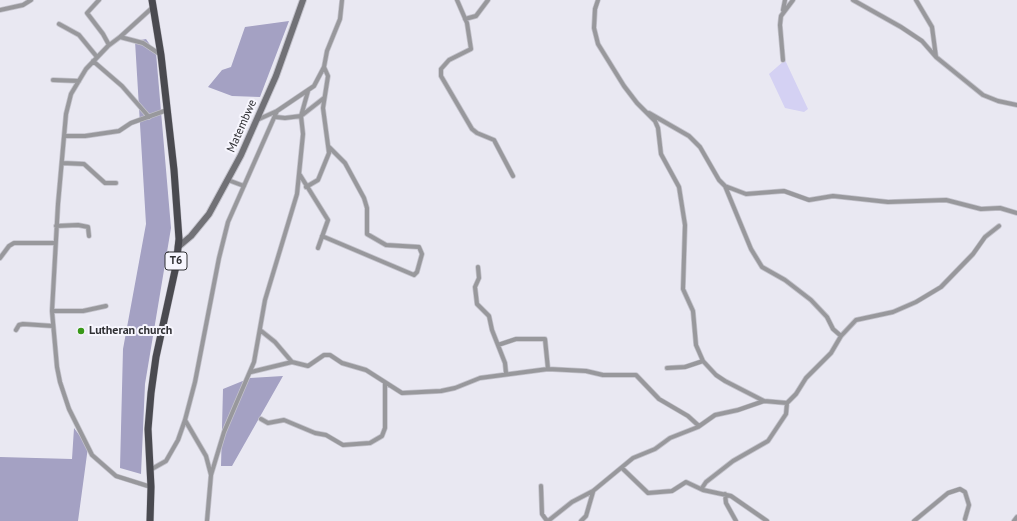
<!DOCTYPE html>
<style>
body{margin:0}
canvas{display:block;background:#e9e8f2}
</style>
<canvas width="1017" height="521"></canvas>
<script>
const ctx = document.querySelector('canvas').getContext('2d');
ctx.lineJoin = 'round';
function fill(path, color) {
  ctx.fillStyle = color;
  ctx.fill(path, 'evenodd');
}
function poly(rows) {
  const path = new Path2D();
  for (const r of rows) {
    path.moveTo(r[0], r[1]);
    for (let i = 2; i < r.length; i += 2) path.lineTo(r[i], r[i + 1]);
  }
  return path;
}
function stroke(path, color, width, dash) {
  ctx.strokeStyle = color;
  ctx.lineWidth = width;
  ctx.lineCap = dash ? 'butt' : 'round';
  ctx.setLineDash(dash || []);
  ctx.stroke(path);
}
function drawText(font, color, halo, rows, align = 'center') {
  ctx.font = font + ' "PT Sans",sans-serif';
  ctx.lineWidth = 4;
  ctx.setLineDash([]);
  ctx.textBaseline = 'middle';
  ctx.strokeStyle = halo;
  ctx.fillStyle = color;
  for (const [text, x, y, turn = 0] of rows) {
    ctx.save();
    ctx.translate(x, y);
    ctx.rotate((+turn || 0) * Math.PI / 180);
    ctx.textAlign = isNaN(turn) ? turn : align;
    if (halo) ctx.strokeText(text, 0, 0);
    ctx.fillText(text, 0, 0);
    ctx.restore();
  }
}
const green = poly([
 [785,60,808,109,804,112,785,108,769,74]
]);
const forest = poly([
 [289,21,260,97,232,96,208,87,222,70,231,67,245,27],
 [146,39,156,53,171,228,145,384,141,474,120,468,123,349,146,224,135,41],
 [283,376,232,466,221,466,223,389,250,378],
 [74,428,88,447,78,521,0,521,0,457,72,459]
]);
const minor = poly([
 [99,0,87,13,103,34,109,45],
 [457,0,467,23,471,49,449,60,441,69,441,76,472,129,477,133,494,140,513,176],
 [598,0,595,9,594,28,598,44,624,86,637,103,655,121,658,128,661,154,679,187,685,225,683,289,693,311,696,345,703,361,716,375,725,381,764,401,787,403,796,394,806,378,831,353,841,336,856,320,893,312,916,302,941,287,973,254,985,237,999,226],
 [853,0,901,27,922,41,936,57,983,95,998,101,1017,105],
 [916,0,932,27,936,57],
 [0,10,23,5,31,0],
 [783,10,785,0],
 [465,19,476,16,488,0],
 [59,24,79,35,97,57],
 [120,37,153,7],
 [783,60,780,25,781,16,793,0],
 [93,61,122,86,149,117],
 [53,80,79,81],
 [649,113,689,136,700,147,719,180,725,186,746,194,784,191,809,200,833,196,888,202,946,200,981,209,1000,208,1017,213],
 [276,117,285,118,301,116,324,98],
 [257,120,277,111,314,86,324,67,327,51,340,19,342,0],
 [64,136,85,136,119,131,131,123,167,110],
 [62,163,84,164,105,183,116,183],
 [300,175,328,220,318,248],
 [228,180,244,186],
 [725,186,751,249,762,267,785,280,811,300,827,317,833,329,841,336],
 [306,187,318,180,329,153,323,108,328,76,324,67],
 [56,226,78,225,88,227,89,236],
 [322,236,414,275,417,272,422,254,419,247,386,245,367,234,367,208,364,198,345,163,329,147],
 [0,258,9,246,14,243,55,243],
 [478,267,479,278,475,287,477,304,489,316,492,330,505,363,506,373],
 [52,311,83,311,106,306],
 [16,330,19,325,23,324,53,326],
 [260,330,275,342,292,362,308,366,324,355,330,355,342,363,366,370,402,393,441,391,455,388,480,378,548,369,586,371,603,375,636,375,659,399,688,416,699,426],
 [498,345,516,339,545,339,548,369],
 [667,368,685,367,703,361],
 [251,372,292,362],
 [261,419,268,423,284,420,315,433,326,435,343,445,370,443,382,436,385,428,385,383],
 [185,420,206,456,211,475],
 [622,468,648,493,672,491,686,482,703,490],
 [150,470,166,461,178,440,185,420,195,382,219,258,228,222,277,111],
 [541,486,542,514,547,521],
 [151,487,116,476,92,455,69,409,60,382,57,367,52,311,58,204,66,114,71,94,86,69,108,46,120,37,143,43,161,55],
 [725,494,726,503,736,521],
 [207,521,211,475,224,432,254,362,265,300,297,194,303,134,301,116,308,91],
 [548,521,572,502,593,491,633,458,655,449,670,438,698,427,715,415,738,410,764,401],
 [581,521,586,516,593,492],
 [767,521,731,496,703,490,702,488,706,482,733,461,768,441,786,414,787,403],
 [914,521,948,493,960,489,965,492,969,505,965,519],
 [1014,521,1017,517]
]);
const secondary = poly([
 [178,247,191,236,209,214,241,155,276,76,303,0]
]);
const trunk = poly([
 [150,521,151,487,148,429,151,393,156,357,176,266,179,239,174,170,161,55,152,0]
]);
const markers = [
 [81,331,4,"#399818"]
];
const shields = [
 [176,261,22]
];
const shieldNames = [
 ["T6",176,261]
];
const streetNames = [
 ["Matembwe",242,126,-66]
];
const poiNames = [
 ["Lutheran church",89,331]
];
fill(green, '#d4d1f3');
fill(forest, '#a4a1c3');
stroke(minor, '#c4c3cc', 5.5);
stroke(secondary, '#c4c3cc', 8);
stroke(trunk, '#c4c3cc', 8);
stroke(minor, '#98989c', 4);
stroke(secondary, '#717176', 6);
stroke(trunk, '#4a4a50', 7);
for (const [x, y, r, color] of markers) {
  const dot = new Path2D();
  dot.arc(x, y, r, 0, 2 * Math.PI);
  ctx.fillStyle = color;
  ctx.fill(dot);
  stroke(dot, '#f7f6fe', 1.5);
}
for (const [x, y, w] of shields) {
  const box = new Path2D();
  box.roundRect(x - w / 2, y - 9, w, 18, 3);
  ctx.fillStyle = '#f7f6fe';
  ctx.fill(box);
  stroke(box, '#303034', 1);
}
drawText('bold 11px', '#303034', null, shieldNames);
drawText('12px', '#303034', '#f7f6fe', streetNames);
drawText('bold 12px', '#303034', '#f7f6fe', poiNames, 'left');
</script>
